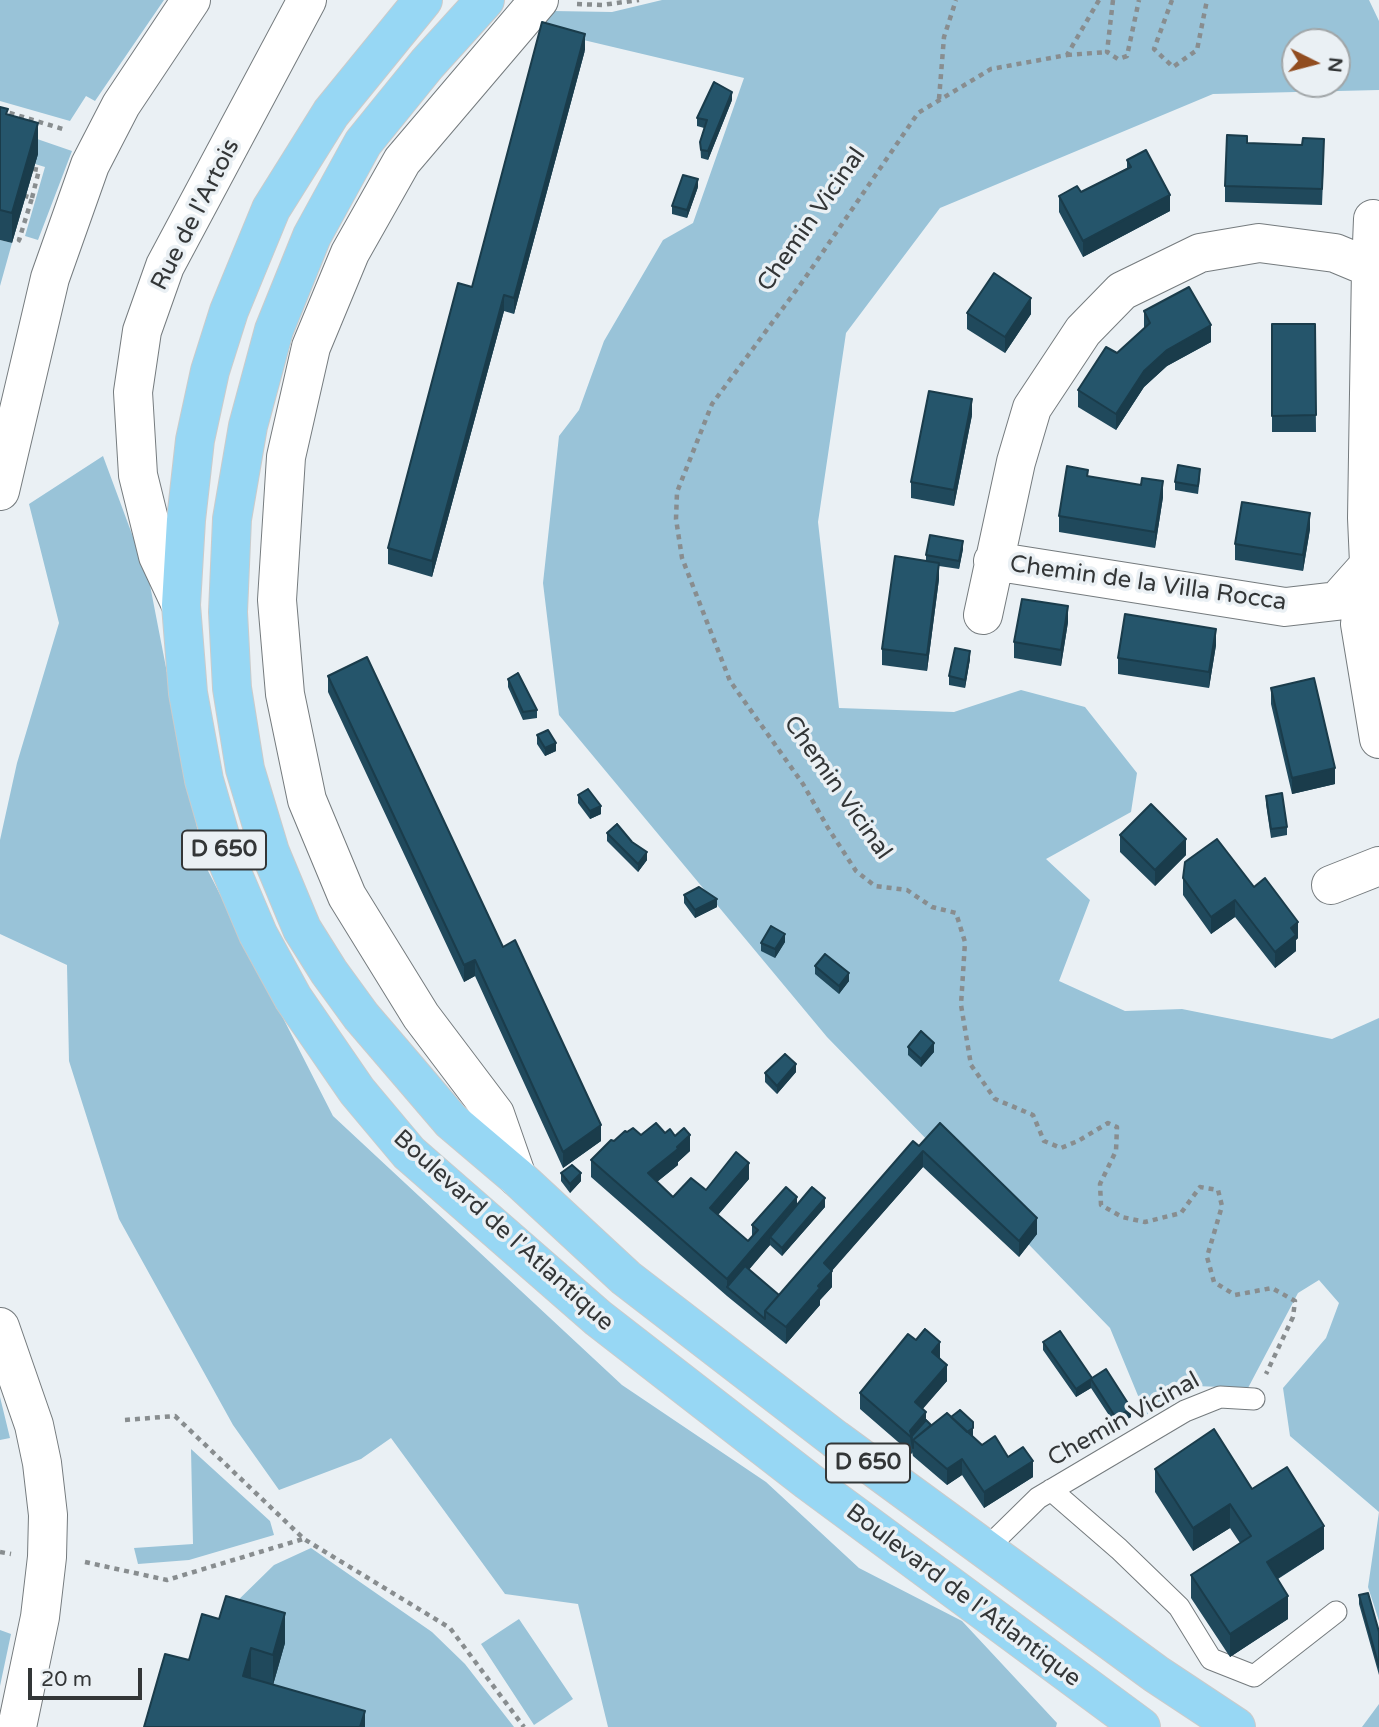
<!DOCTYPE html>
<style>
body{margin:0}
#map{position:relative;width:1379px;height:1727px;overflow:hidden;background:#eaf0f4;font-family:"Varela Round",sans-serif}
canvas{display:block}
.north{position:absolute;left:1281px;top:28px;width:70px;height:70px;box-sizing:border-box;background:#eaf0f4;border:2px solid #a1a6a8;border-radius:50%;rotate:96deg;font-size:19px;font-weight:700;line-height:28px;text-align:center;color:#333637}
.north::after{content:'';display:block;margin:auto;width:24px;height:32px;background:#914d20;clip-path:polygon(50% 0,100% 100%,50% 72%,0 100%)}
.scale{position:absolute;left:28px;top:1668px;width:114px;height:32px;box-sizing:border-box;border:4px solid #333637;border-top:0;padding-left:9px;font-size:21px;line-height:24px;white-space:nowrap;color:#333637;-webkit-text-stroke:5px #eaf0f4;paint-order:stroke}
</style>
<div id="map">
<canvas width="1379" height="1727"></canvas>
<div class="north">N</div>
<div class="scale">20 m</div>
</div>
<script>
const ctx = document.querySelector('canvas').getContext('2d');
ctx.lineJoin = 'round';
function fill(path, color) {
  ctx.fillStyle = color;
  ctx.fill(path, 'evenodd');
}
function poly(rows) {
  const path = new Path2D();
  for (const r of rows) {
    path.moveTo(r[0], r[1]);
    for (let i = 2; i < r.length; i += 2) path.lineTo(r[i], r[i + 1]);
  }
  return path;
}
function stroke(path, color, width, dash) {
  ctx.strokeStyle = color;
  ctx.lineWidth = width;
  ctx.lineCap = dash ? 'butt' : 'round';
  ctx.setLineDash(dash || []);
  ctx.stroke(path);
}
function drawText(font, color, halo, rows, align = 'center') {
  ctx.font = font + ' "Varela Round",sans-serif';
  ctx.lineWidth = 7;
  ctx.setLineDash([]);
  ctx.textBaseline = 'middle';
  ctx.strokeStyle = halo;
  ctx.fillStyle = color;
  for (const [text, x, y, turn = 0] of rows) {
    ctx.save();
    ctx.translate(x, y);
    ctx.rotate((+turn || 0) * Math.PI / 180);
    ctx.textAlign = isNaN(turn) ? turn : align;
    if (halo) ctx.strokeText(text, 0, 0);
    ctx.fillText(text, 0, 0);
    ctx.restore();
  }
}
const green = poly([
 [0,0,164,0,95,101,86,96,70,121,0,101],
 [662,0,1369,0,1379,21,1379,90,1213,94,940,208,846,333,818,522,839,708,954,712,1021,690,1085,707,1137,773,1131,812,1046,859,1090,900,1059,981,1125,1011,1182,1009,1332,1039,1379,1018,1379,1621,1368,1587,1379,1512,1290,1436,1283,1388,1326,1338,1339,1303,1319,1280,1298,1293,1248,1388,1195,1386,1146,1415,1110,1328,827,1037,559,715,543,583,559,436,579,410,604,341,663,240,693,223,744,78,537,29,553,11,612,12],
 [1295,42,1337,42,1337,84,1295,84],
 [11,130,72,151,38,240,25,236,45,167,35,164,37,154],
 [0,240,12,243,0,286],
 [103,456,149,580,204,863,333,1116,622,1385,766,1482,859,1568,962,1621,1057,1723,1056,1727,608,1727,578,1604,505,1594,391,1438,361,1459,279,1490,233,1425,119,1219,69,1061,67,965,0,934,0,840,17,763,59,623,29,504],
 [0,1397,10,1438,0,1440],
 [191,1449,270,1521,274,1535,189,1560,138,1564,134,1548,193,1544],
 [311,1548,432,1632,465,1664,514,1727,360,1727,248,1698,226,1612,274,1565],
 [519,1619,573,1699,534,1725,481,1644],
 [0,1630,11,1634,0,1686],
 [1379,1704,1379,1727,1362,1727]
]);
const path = poly([
 [1099,0,1067,55,991,69,918,113,803,281,712,404,677,492,676,519,682,558,730,681,803,784,828,828,856,871,875,886,907,890,932,907,956,913,965,942,961,1005,971,1065,995,1099,1033,1115,1044,1141,1061,1148,1078,1141,1108,1123,1117,1127,1116,1151,1100,1184,1101,1205,1122,1217,1145,1222,1181,1213,1200,1187,1218,1190,1222,1206,1207,1257,1214,1282,1235,1295,1272,1288,1295,1301,1293,1317,1266,1374],
 [1113,0,1107,52,1118,59,1127,56,1139,0],
 [1172,0,1154,49,1173,67,1197,50,1207,0],
 [577,4,602,5,639,0],
 [1067,55,1107,52],
 [939,99,944,37,956,0],
 [0,110,66,130],
 [32,198,39,170,33,169],
 [21,241,19,240,32,198,25,196],
 [125,1420,175,1416,304,1539,450,1628,524,1727],
 [0,1552,11,1554],
 [85,1562,167,1580,303,1539]
]);
const lane = poly([
 [1051,1490,1119,1549,1179,1607,1211,1659,1254,1676,1336,1612],
 [986,1549,1038,1498,1185,1411,1220,1397,1254,1399]
]);
const street = poly([
 [1371,268,1373,219],
 [0,491,50,278,90,165,121,105,191,0],
 [993,561,1285,607,1337,601,1370,564],
 [181,605,158,556,138,475,133,392,142,331,165,266,307,0],
 [983,615,1016,462,1032,408,1083,331,1122,291,1200,253,1259,243,1335,253,1371,268,1367,518,1369,563,1360,624,1379,739],
 [1331,885,1379,866],
 [517,1177,495,1114,421,1016,347,896,307,800,285,694,277,600,286,457,311,347,350,253,402,161,539,0],
 [0,1327,34,1425,42,1463,48,1515,47,1557,40,1617,17,1727]
]);
const primary = poly([
 [423,0,331,113,271,209,229,311,210,371,195,440,186,520,181,605,188,693,204,780,228,863,258,934,293,998,357,1091,409,1153,598,1318,808,1481,1141,1727],
 [485,0,427,64,363,143,312,236,274,330,248,426,232,519,228,612,232,688,245,769,270,852,302,929,329,972,361,1016,451,1121,517,1177,626,1278,835,1439,1156,1674,1236,1727]
]);
const wall = poly([
 [585,50,514,314,504,311,432,577,388,564,388,548,472,287],
 [732,100,708,160,701,158,700,142,704,128,697,126,697,118],
 [0,107,8,115,38,154,12,243,0,240],
 [1247,143,1302,145,1324,155,1322,205,1225,202,1225,186],
 [1127,160,1170,211,1083,257,1059,212,1059,196,1081,192,1127,168],
 [698,187,687,218,672,214,672,206],
 [1144,311,1211,342,1167,366,1144,387,1116,430,1078,407,1078,390,1144,328],
 [967,313,1031,314,1005,353,967,329],
 [1272,324,1315,324,1316,432,1272,432],
 [972,415,954,506,911,498,911,482],
 [1088,476,1141,485,1163,497,1155,548,1059,532,1059,516],
 [1200,477,1198,494,1175,490,1175,482],
 [1310,529,1303,571,1235,560,1235,544],
 [963,549,959,569,939,566,939,579,927,671,882,665,882,649,926,561,926,555],
 [1068,622,1061,666,1014,658,1014,642],
 [1216,645,1209,688,1118,674,1118,658],
 [970,659,965,688,949,685,949,676],
 [328,676,503,947,601,1141,563,1168,475,976,464,982,328,692],
 [508,679,537,710,537,718,523,720,508,687],
 [1271,688,1335,784,1292,794,1271,704],
 [537,735,556,751,545,756,537,744],
 [578,795,601,814,590,819,578,803],
 [1266,796,1287,827,1287,835,1271,838,1266,804],
 [607,833,647,860,638,872,607,841],
 [1120,835,1186,855,1155,886,1120,852],
 [1183,878,1254,887,1298,938,1296,940,1296,951,1275,968,1235,917,1211,934,1183,895],
 [684,895,717,907,695,918,684,903],
 [785,942,775,958,761,951,761,943],
 [815,966,849,981,839,994,815,974],
 [908,1047,934,1052,921,1067,908,1055],
 [796,1072,777,1094,765,1082,765,1073],
 [627,1132,641,1135,665,1133,690,1151,678,1162,678,1165,657,1182,673,1197,706,1190,749,1179,718,1215,748,1241,752,1237,752,1225,797,1205,825,1207,782,1256,770,1245,749,1269,779,1295,919,1146,1037,1234,1019,1257,923,1167,832,1270,832,1287,820,1300,820,1305,786,1344,727,1296,591,1177,591,1160,614,1141],
 [561,1173,581,1181,570,1193,561,1181],
 [1043,1342,1092,1378,1131,1417,1116,1426,1091,1388,1076,1397,1043,1350],
 [940,1358,947,1381,922,1409,926,1420,931,1425,973,1436,972,1436,982,1445,1008,1457,1033,1477,984,1508,962,1475,947,1485,913,1456,912,1452,912,1454,860,1409,860,1393],
 [1155,1469,1252,1489,1324,1549,1278,1579,1288,1619,1230,1657,1191,1598,1191,1575,1240,1543,1230,1528,1193,1551,1155,1492],
 [1359,1595,1379,1632,1379,1675,1359,1604],
 [202,1614,285,1643,273,1685,365,1727,189,1660]
]);
const shadedWall = poly([
 [585,34,585,50,514,314,514,298],
 [732,92,732,100,708,160,708,151],
 [38,123,38,154,12,243,12,213],
 [698,179,698,187,687,218,687,210],
 [1170,195,1170,211,1083,257,1083,241],
 [504,295,504,311,432,577,432,561],
 [1031,298,1031,314,1005,353,1005,337],
 [1211,325,1211,342,1167,366,1144,387,1116,430,1116,414,1144,371,1167,350],
 [972,399,972,415,954,506,954,490],
 [1163,481,1163,497,1155,548,1155,532],
 [1310,513,1310,529,1303,571,1303,555],
 [963,541,963,549,959,569,959,561],
 [939,563,939,579,927,671,927,655],
 [1068,606,1068,622,1061,666,1061,650],
 [1216,629,1216,645,1209,688,1209,672],
 [970,651,970,659,965,688,965,680],
 [556,743,556,751,545,756,545,748],
 [1335,768,1335,784,1292,794,1292,778],
 [601,806,601,814,590,819,590,811],
 [1186,839,1186,855,1155,886,1155,870],
 [647,852,647,860,638,872,638,864],
 [717,899,717,907,695,918,695,910],
 [1235,900,1235,917,1211,934,1211,917],
 [1298,922,1298,938,1296,940,1296,951,1275,968,1275,952,1291,928],
 [785,934,785,942,775,958,775,949],
 [475,960,475,976,464,982,464,965],
 [849,973,849,981,839,994,839,986],
 [934,1043,934,1052,921,1067,921,1059],
 [796,1064,796,1072,777,1094,777,1086],
 [601,1125,601,1141,563,1168,563,1152],
 [690,1135,690,1151,678,1162,678,1165,648,1189,648,1173],
 [923,1151,923,1167,824,1280,824,1263],
 [749,1163,749,1179,710,1224,710,1208],
 [581,1173,581,1181,570,1193,570,1184],
 [797,1197,797,1214,770,1237,770,1245,731,1291,727,1287,727,1279],
 [825,1198,825,1207,782,1256,782,1248],
 [1037,1218,1037,1234,1019,1257,1019,1241],
 [832,1271,832,1287,820,1300,820,1305,786,1344,786,1327,818,1286],
 [940,1342,940,1358,932,1368,932,1352],
 [947,1365,947,1381,915,1418,915,1402],
 [1091,1379,1091,1388,1076,1397,1076,1389],
 [1131,1408,1131,1417,1116,1426,1116,1418],
 [926,1412,926,1429,913,1440,912,1438,910,1431],
 [973,1428,973,1436,963,1444,963,1436],
 [962,1459,962,1475,947,1485,947,1469],
 [1033,1461,1033,1477,984,1508,984,1492],
 [1230,1504,1230,1528,1193,1551,1193,1528],
 [1324,1526,1324,1549,1267,1585,1267,1562],
 [1288,1596,1288,1619,1230,1657,1230,1634],
 [285,1613,285,1643,273,1685,273,1655],
 [251,1648,251,1679,243,1676],
 [365,1711,365,1727,360,1727]
]);
const building = poly([
 [542,22,585,34,514,298,504,295,432,561,388,548,458,283,472,287,542,22],
 [714,82,732,92,708,151,701,150,700,142,707,120,697,118,714,82],
 [0,107,8,109,6,114,38,123,12,213,0,210,0,107],
 [1227,135,1247,136,1247,143,1302,145,1303,138,1324,139,1322,189,1225,186,1227,135],
 [1146,150,1170,195,1083,241,1059,196,1077,186,1081,192,1131,167,1127,160,1146,150],
 [683,175,698,179,687,210,672,206,683,175],
 [994,273,1031,298,1005,337,967,313,994,273],
 [1189,287,1211,325,1167,350,1144,371,1116,414,1078,390,1106,347,1117,353,1150,323,1144,311,1189,287],
 [1272,324,1315,324,1316,415,1272,416,1272,324],
 [929,391,972,399,954,490,911,482,929,391],
 [1178,465,1200,469,1198,486,1175,482,1178,465],
 [1067,466,1088,470,1087,476,1141,485,1142,478,1163,481,1155,532,1059,516,1067,466],
 [1242,502,1310,513,1303,555,1235,544,1242,502],
 [930,535,963,541,959,561,926,555,930,535],
 [895,556,939,563,927,655,882,649,895,556],
 [1022,599,1068,606,1061,650,1014,642,1022,599],
 [1125,614,1216,629,1209,672,1118,658,1125,614],
 [955,648,970,651,965,680,949,676,955,648],
 [367,657,503,947,515,940,601,1125,563,1152,475,960,464,965,328,676,367,657],
 [518,673,537,710,523,712,508,679,518,673],
 [1314,678,1335,768,1292,778,1271,688,1314,678],
 [548,730,556,743,545,748,537,735,548,730],
 [588,789,601,806,590,811,578,795,588,789],
 [1282,793,1287,827,1271,829,1266,796,1282,793],
 [1151,804,1186,839,1155,870,1120,835,1151,804],
 [617,824,632,842,647,852,638,864,607,833,617,824],
 [1217,839,1254,887,1265,878,1298,922,1291,928,1296,935,1275,952,1235,900,1211,917,1183,878,1185,862,1217,839],
 [699,887,717,899,695,910,684,895,699,887],
 [771,926,785,934,775,949,761,943,771,926],
 [825,954,849,973,839,986,815,966,825,954],
 [921,1031,934,1043,921,1059,908,1047,921,1031],
 [785,1054,796,1064,777,1086,765,1073,785,1054],
 [656,1123,665,1133,670,1129,675,1136,684,1128,690,1135,677,1147,678,1149,648,1173,673,1197,691,1178,706,1190,736,1152,749,1163,710,1208,748,1241,758,1230,752,1225,786,1187,797,1197,727,1279,591,1160,611,1140,614,1141,625,1131,627,1132,633,1128,641,1135,656,1123],
 [940,1123,1037,1218,1019,1241,923,1151,824,1263,832,1271,818,1286,820,1288,786,1327,765,1311,913,1141,919,1146,940,1123],
 [572,1165,581,1173,570,1184,561,1173,572,1165],
 [812,1187,825,1198,782,1248,770,1237,812,1187],
 [745,1266,779,1295,765,1311,765,1319,727,1287,745,1266],
 [925,1329,940,1342,932,1352,947,1365,915,1402,926,1412,910,1431,912,1438,860,1393,908,1334,916,1340,925,1329],
 [1060,1331,1092,1378,1106,1369,1131,1408,1116,1418,1091,1379,1076,1389,1043,1342,1060,1331],
 [960,1410,973,1422,973,1428,967,1432,951,1417,960,1410],
 [947,1413,982,1445,995,1436,1008,1457,1023,1447,1033,1461,984,1492,962,1459,947,1469,913,1440,947,1413],
 [926,1420,931,1425,913,1440,913,1448,911,1437,926,1420],
 [1214,1429,1252,1489,1287,1467,1324,1526,1267,1562,1288,1596,1230,1634,1191,1575,1251,1536,1230,1504,1193,1528,1155,1469,1214,1429],
 [1368,1593,1379,1632,1379,1667,1359,1595,1368,1593],
 [226,1596,285,1613,273,1655,251,1648,243,1676,365,1711,360,1727,144,1727,165,1654,189,1660,202,1614,219,1619,226,1596]
]);
const shields = [
 [224,850,84],
 [868,1463,84]
];
const shieldNames = [
 ["D 650",224,850],
 ["D 650",868,1463]
];
const streetNames = [
 ["Rue de l'Artois",196,215,-63],
 ["Chemin Vicinal",812,220,-55],
 ["Chemin de la Villa Rocca",1148,584,8],
 ["Chemin Vicinal",837,788,55],
 ["Boulevard de l'Atlantique",503,1231,42],
 ["Chemin Vicinal",1124,1420,-29],
 ["Boulevard de l'Atlantique",963,1596,37]
];
fill(green, '#99c3d8');
stroke(lane, '#757b7e', 23);
stroke(street, '#757b7e', 40);
stroke(primary, '#cacbcb', 40);
stroke(path, '#888d8f', 4.5, [5, 5]);
stroke(lane, '#fff', 21);
stroke(street, '#fff', 38);
stroke(primary, '#97d7f4', 38);
fill(wall, '#20495c');
fill(shadedWall, '#1a3c4b');
fill(building, '#25556b');
stroke(building, '#1a3c4b', 2);
for (const [x, y, w] of shields) {
  const box = new Path2D();
  box.roundRect(x - w / 2, y - 19.5, w, 39, 5);
  ctx.fillStyle = '#eaf0f4';
  ctx.fill(box);
  stroke(box, '#333637', 2);
}
drawText('bold 23px', '#333637', null, shieldNames);
drawText('24px', '#333637', '#eaf0f4', streetNames);
</script>
